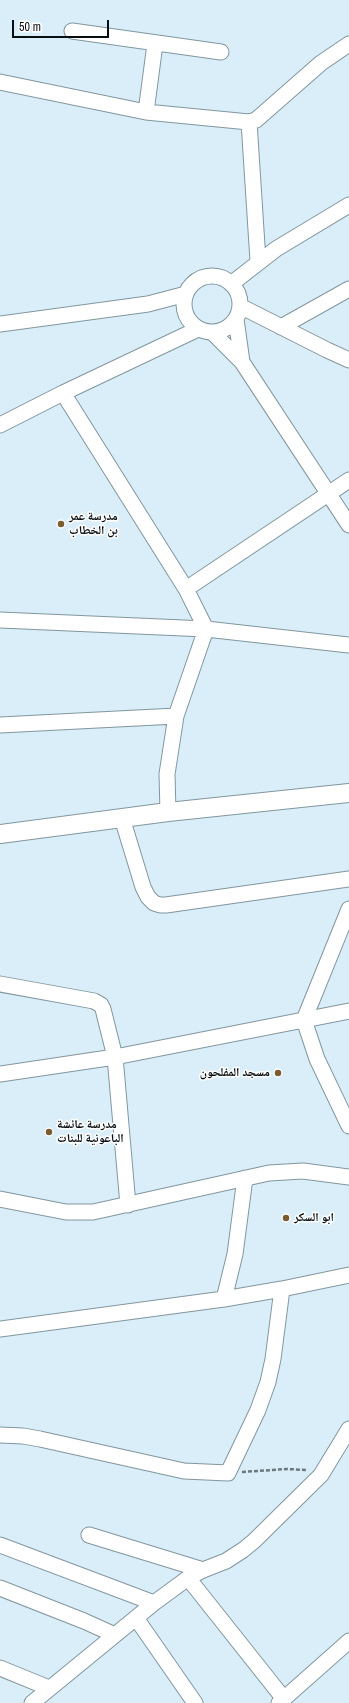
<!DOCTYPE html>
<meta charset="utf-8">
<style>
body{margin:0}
#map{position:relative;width:349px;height:1703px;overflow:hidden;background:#d9eef8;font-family:"Archivo Narrow",sans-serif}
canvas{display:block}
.scale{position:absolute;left:12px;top:20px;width:97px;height:18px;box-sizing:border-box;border:2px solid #070e11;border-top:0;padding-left:5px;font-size:12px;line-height:14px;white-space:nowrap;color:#070e11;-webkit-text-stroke:3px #fff;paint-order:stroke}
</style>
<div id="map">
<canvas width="349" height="1703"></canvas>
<div class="scale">50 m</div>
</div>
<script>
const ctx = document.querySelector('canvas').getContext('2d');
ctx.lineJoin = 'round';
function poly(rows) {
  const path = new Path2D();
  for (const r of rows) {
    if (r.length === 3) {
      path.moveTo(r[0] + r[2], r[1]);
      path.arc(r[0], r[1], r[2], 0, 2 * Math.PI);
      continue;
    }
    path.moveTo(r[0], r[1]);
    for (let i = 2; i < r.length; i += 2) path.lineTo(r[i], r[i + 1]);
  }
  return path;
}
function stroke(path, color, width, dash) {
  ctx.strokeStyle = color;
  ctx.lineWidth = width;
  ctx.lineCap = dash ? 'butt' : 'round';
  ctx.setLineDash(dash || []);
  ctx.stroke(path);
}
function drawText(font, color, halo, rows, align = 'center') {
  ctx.font = font + ' "Archivo Narrow","Noto Naskh Arabic",sans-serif';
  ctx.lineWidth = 3;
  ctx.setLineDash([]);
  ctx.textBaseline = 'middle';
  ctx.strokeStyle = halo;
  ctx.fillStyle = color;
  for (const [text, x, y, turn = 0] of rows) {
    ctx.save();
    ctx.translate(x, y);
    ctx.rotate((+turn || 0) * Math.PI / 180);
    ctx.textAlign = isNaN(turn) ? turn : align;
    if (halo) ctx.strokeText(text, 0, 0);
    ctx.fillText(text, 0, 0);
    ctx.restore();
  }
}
const path = poly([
 [242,1472,287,1469,307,1470]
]);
const minor = poly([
 [72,31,221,52],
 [0,82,146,112,249,122,256,120,321,63,349,44],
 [146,112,155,44],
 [249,122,258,261],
 [212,304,28],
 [231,284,276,249,349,205],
 [240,306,327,350,349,360],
 [236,319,242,362],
 [0,324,148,304,186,294],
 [281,327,349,289],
 [212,332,242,362,349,525],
 [63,393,186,589,206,629,176,716,167,774,168,812],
 [0,425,63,393,198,329],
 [186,589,349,480],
 [0,620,206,629,349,645],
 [0,725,176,716],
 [122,818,143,887,148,897,154,903,160,905,166,905,349,879],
 [349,909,304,1020,317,1059,349,1126],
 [0,984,94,1001,101,1005,103,1009,115,1057,128,1205],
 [0,1074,115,1057,349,1011],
 [0,1199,66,1212,93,1212,269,1173,303,1171,349,1177],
 [224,1299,235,1254,245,1178],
 [0,1329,224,1299,282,1289,349,1275],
 [0,1435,23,1436,40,1439,184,1471,228,1473,258,1410,268,1382,273,1359,282,1289],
 [89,1535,203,1570],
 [0,1545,154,1603],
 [188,1578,284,1699],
 [0,1588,84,1621,115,1635],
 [136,1618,195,1703],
 [0,1668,49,1688],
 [32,1703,154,1603,188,1578,203,1570,226,1561,243,1550,254,1541,321,1475,349,1429],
 [279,1703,349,1641]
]);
const tertiary = poly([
 [0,834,168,812,349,793]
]);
const markers = [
 [61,524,4,"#7a5c30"],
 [278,1073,4,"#7a5c30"],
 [49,1132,4,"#7a5c30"],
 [286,1218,4,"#7a5c30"]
];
const poiNames = [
 ["مدرسة عمر",69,517],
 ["بن الخطاب",69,531],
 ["مسجد المفلحون",270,1073,"right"],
 ["مدرسة عائشة",57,1125],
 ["الباعونية للبنات",57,1139],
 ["ابو السكر",294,1218]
];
stroke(minor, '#82969f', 17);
stroke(tertiary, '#82969f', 20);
stroke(path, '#6b797f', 2.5, [4, 2]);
stroke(minor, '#fff', 15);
stroke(tertiary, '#fff', 18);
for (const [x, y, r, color] of markers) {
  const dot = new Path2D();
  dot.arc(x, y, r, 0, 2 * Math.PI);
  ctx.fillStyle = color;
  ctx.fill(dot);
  stroke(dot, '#fff', 1.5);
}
drawText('bold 12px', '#070e11', '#fff', poiNames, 'left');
</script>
